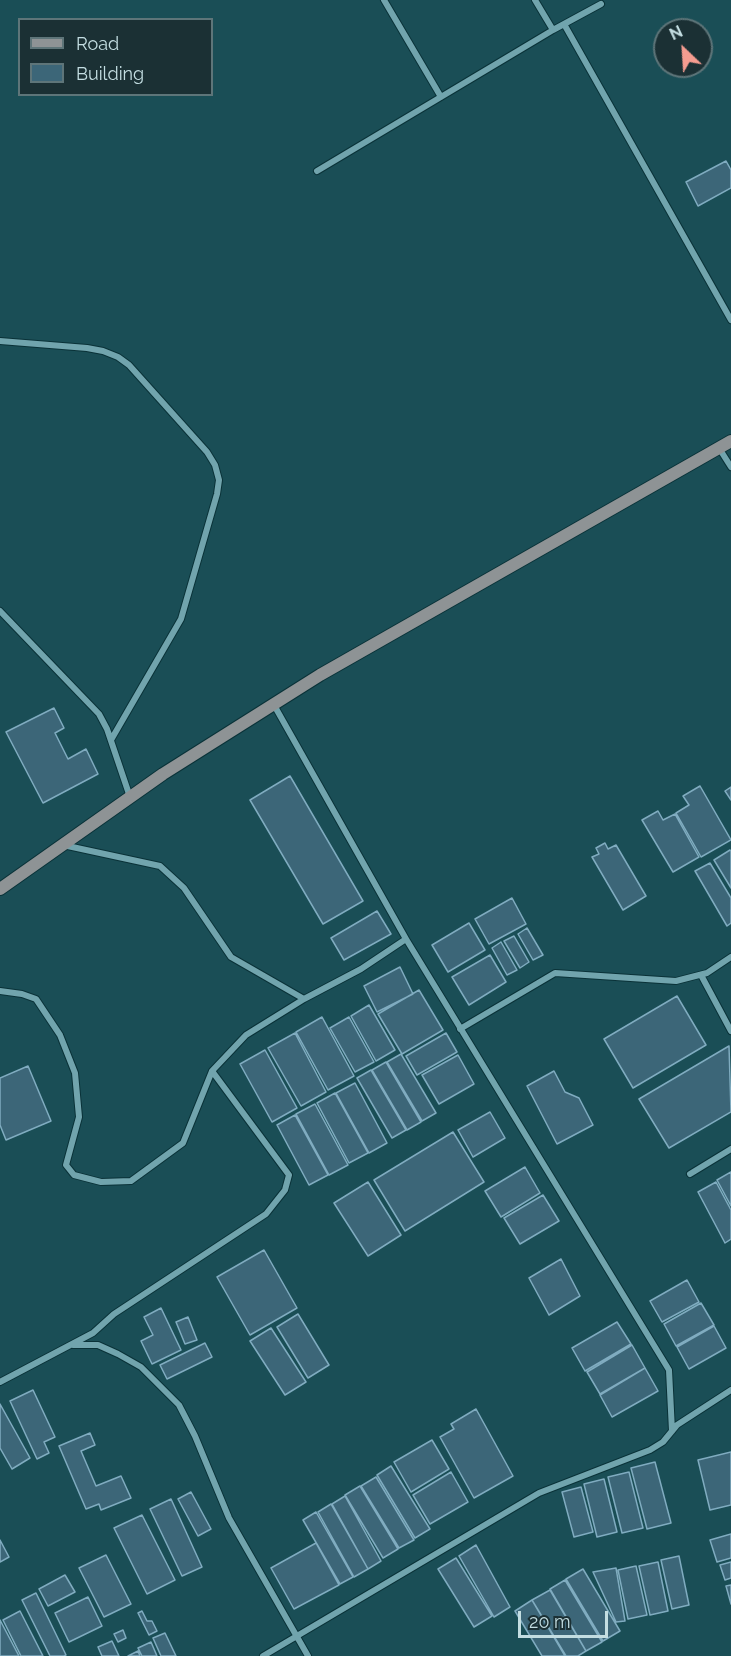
<!DOCTYPE html>
<style>
body{margin:0}
#map{position:relative;width:731px;height:1656px;overflow:hidden;background:#1a4e56;font-family:Raleway,sans-serif}
canvas{display:block}
.legend{position:absolute;left:18px;top:18px;width:195px;height:78px;box-sizing:border-box;background:#1b3034;border:2px solid #5e7579;margin:0;padding:8px 10px;list-style:none;font-size:18px;color:#c3dde1}
.legend li{display:flex;align-items:center;gap:12px;height:30px}
.legend b{width:30px;border:2px solid #5e7579}
.north{position:absolute;left:653px;top:18px;width:60px;height:60px;box-sizing:border-box;background:#1b3034;border:2px solid #5e7579;border-radius:50%;rotate:335deg;font-size:16px;font-weight:700;line-height:24px;text-align:center;color:#c3dde1}
.north::after{content:'';display:block;margin:auto;width:21px;height:27px;background:#f59c90;clip-path:polygon(50% 0,100% 100%,50% 72%,0 100%)}
.scale{position:absolute;left:518px;top:1611px;width:90px;height:27px;box-sizing:border-box;border:3px solid #c3dde1;border-top:0;padding-left:8px;font-size:18px;line-height:21px;white-space:nowrap;color:#c3dde1;-webkit-text-stroke:4px #1b3034;paint-order:stroke}
</style>
<div id="map">
<canvas width="731" height="1656"></canvas>
<ul class="legend">
<li><b style="height:8px;background:#8e9395"></b>Road</li>
<li><b style="height:16px;background:#3c6678"></b>Building</li>
</ul>
<div class="north">N</div>
<div class="scale">20 m</div>
</div>
<script>
const ctx = document.querySelector('canvas').getContext('2d');
ctx.lineJoin = 'round';
function fill(path, color) {
  ctx.fillStyle = color;
  ctx.fill(path, 'evenodd');
}
function poly(rows) {
  const path = new Path2D();
  for (const r of rows) {
    path.moveTo(r[0], r[1]);
    for (let i = 2; i < r.length; i += 2) path.lineTo(r[i], r[i + 1]);
  }
  return path;
}
function stroke(path, color, width, dash) {
  ctx.strokeStyle = color;
  ctx.lineWidth = width;
  ctx.lineCap = dash ? 'butt' : 'round';
  ctx.setLineDash(dash || []);
  ctx.stroke(path);
}
const building = poly([
 [726,161,731,170,731,188,698,206,686,182,726,161],
 [54,708,64,728,55,733,68,759,86,749,98,774,43,803,6,732,54,708],
 [290,776,363,901,323,924,250,800,290,776],
 [700,786,731,840,701,857,676,813,689,805,683,796,700,786],
 [731,787,731,800,725,791,731,787],
 [658,811,663,820,675,814,699,857,673,872,642,820,658,811],
 [605,843,608,849,616,845,646,896,623,910,592,857,599,854,596,848,605,843],
 [730,850,731,851,731,888,714,860,730,850],
 [710,863,731,898,731,923,727,926,695,871,710,863],
 [512,898,526,924,489,944,475,919,512,898],
 [377,911,391,934,344,960,331,938,377,911],
 [469,923,485,950,448,972,432,945,469,923],
 [527,928,543,955,533,960,518,934,527,928],
 [514,936,529,962,520,968,504,941,514,936],
 [501,942,517,970,507,975,492,948,501,942],
 [490,955,506,982,469,1005,452,977,490,955],
 [400,967,413,994,377,1012,364,986,400,967],
 [419,990,443,1030,402,1054,378,1014,419,990],
 [677,996,706,1045,633,1088,604,1039,677,996],
 [369,1005,395,1050,376,1061,351,1016,369,1005],
 [322,1017,354,1076,328,1090,296,1032,322,1017],
 [349,1017,374,1062,355,1072,330,1028,349,1017],
 [295,1033,326,1092,301,1106,268,1048,295,1033],
 [446,1033,457,1052,417,1075,406,1056,446,1033],
 [729,1046,731,1112,669,1148,639,1099,729,1046],
 [265,1050,297,1108,272,1122,240,1064,265,1050],
 [401,1054,436,1113,422,1121,387,1062,401,1054],
 [458,1055,474,1084,439,1104,422,1075,458,1055],
 [386,1062,421,1122,407,1130,372,1070,386,1062],
 [28,1066,51,1121,6,1140,0,1125,0,1078,28,1066],
 [371,1070,406,1130,392,1138,357,1078,371,1070],
 [554,1071,565,1092,579,1098,593,1125,557,1144,527,1086,554,1071],
 [355,1083,387,1143,369,1153,336,1093,355,1083],
 [335,1093,368,1153,349,1163,317,1103,335,1093],
 [315,1104,348,1165,329,1175,296,1114,315,1104],
 [490,1112,505,1138,473,1157,458,1130,490,1112],
 [295,1115,328,1175,309,1185,277,1125,295,1115],
 [453,1132,484,1182,405,1231,374,1180,453,1132],
 [525,1167,540,1193,501,1217,485,1191,525,1167],
 [731,1172,731,1206,717,1180,731,1172],
 [368,1182,401,1235,368,1256,334,1203,368,1182],
 [716,1182,731,1210,731,1239,725,1243,698,1192,716,1182],
 [543,1195,559,1221,520,1244,504,1218,543,1195],
 [264,1250,297,1308,250,1335,217,1277,264,1250],
 [561,1259,580,1296,549,1315,529,1278,561,1259],
 [687,1280,699,1302,662,1322,650,1301,687,1280],
 [701,1303,714,1325,676,1346,664,1324,701,1303],
 [161,1308,181,1350,152,1364,141,1341,153,1335,144,1317,161,1308],
 [298,1314,329,1365,308,1378,277,1327,298,1314],
 [188,1317,197,1340,185,1344,176,1322,188,1317],
 [617,1322,631,1344,585,1371,572,1348,617,1322],
 [714,1326,726,1348,689,1369,677,1347,714,1326],
 [271,1328,306,1382,285,1395,250,1341,271,1328],
 [205,1343,212,1357,167,1379,160,1365,205,1343],
 [632,1345,645,1368,600,1394,587,1372,632,1345],
 [645,1368,658,1391,612,1417,600,1395,645,1368],
 [33,1390,55,1437,44,1442,49,1453,37,1459,10,1401,33,1390],
 [0,1404,30,1458,12,1469,0,1448,0,1404],
 [476,1409,513,1476,474,1498,440,1437,454,1429,451,1424,476,1409],
 [90,1433,95,1445,81,1451,96,1486,121,1476,131,1498,101,1510,99,1504,86,1509,59,1446,90,1433],
 [432,1440,449,1469,411,1492,394,1462,432,1440],
 [731,1452,731,1505,710,1510,698,1460,731,1452],
 [655,1462,671,1523,647,1529,631,1468,655,1462],
 [391,1466,430,1529,415,1538,377,1475,391,1466],
 [451,1472,468,1502,430,1524,413,1495,451,1472],
 [629,1472,643,1528,622,1533,608,1477,629,1472],
 [376,1477,414,1540,399,1548,361,1486,376,1477],
 [604,1479,617,1532,597,1537,584,1484,604,1479],
 [360,1486,398,1549,383,1558,345,1495,360,1486],
 [581,1487,593,1532,574,1537,562,1492,581,1487],
 [191,1492,211,1529,198,1536,178,1499,191,1492],
 [345,1496,381,1561,368,1569,332,1504,345,1496],
 [171,1499,202,1567,182,1576,150,1509,171,1499],
 [331,1504,368,1569,354,1577,318,1512,331,1504],
 [316,1512,353,1577,340,1584,303,1520,316,1512],
 [142,1515,175,1580,147,1594,114,1528,142,1515],
 [731,1534,731,1558,717,1562,710,1540,731,1534],
 [0,1540,9,1557,0,1562,0,1540],
 [316,1543,339,1585,294,1609,271,1568,316,1543],
 [476,1545,510,1607,494,1617,459,1556,476,1545],
 [106,1555,131,1604,104,1617,79,1568,106,1555],
 [679,1556,689,1605,672,1609,661,1560,679,1556],
 [456,1558,492,1616,474,1627,438,1569,456,1558],
 [658,1562,668,1611,650,1615,639,1566,658,1562],
 [731,1562,731,1578,725,1580,720,1565,731,1562],
 [636,1566,647,1615,628,1619,618,1570,636,1566],
 [616,1568,625,1621,616,1622,593,1572,616,1568],
 [583,1569,620,1631,603,1641,566,1579,583,1569],
 [65,1575,75,1592,48,1606,39,1589,65,1575],
 [565,1580,602,1642,586,1651,550,1589,565,1580],
 [731,1585,731,1604,726,1586,731,1585],
 [550,1590,586,1651,578,1656,566,1656,532,1600,550,1590],
 [36,1593,66,1655,64,1656,50,1656,22,1600,36,1593],
 [88,1597,102,1626,69,1642,55,1613,88,1597],
 [532,1600,565,1656,542,1656,515,1611,532,1600],
 [20,1611,43,1656,21,1656,3,1620,20,1611],
 [142,1611,147,1621,152,1621,157,1631,149,1635,138,1613,142,1611],
 [0,1620,19,1656,0,1656,0,1620],
 [123,1630,126,1638,118,1642,114,1634,123,1630],
 [165,1633,176,1656,161,1656,153,1638,165,1633],
 [112,1641,119,1656,102,1656,98,1647,112,1641],
 [151,1642,157,1656,142,1656,138,1648,151,1642],
 [138,1651,140,1656,128,1656,138,1651]
]);
const street = poly([
 [384,0,441,97],
 [535,0,553,30],
 [564,24,731,320],
 [317,171,553,30,601,4],
 [0,341,87,348,103,351,118,357,129,365,207,452,215,465,219,480,217,494,181,619,111,740],
 [719,448,731,467],
 [0,611,99,714,107,729,130,797],
 [274,705,406,939],
 [701,975,731,1031],
 [0,991,22,994,36,999,60,1035,75,1073,79,1117,66,1165,74,1175,101,1182,131,1181,183,1143,212,1071],
 [304,999,361,969,406,939,669,1370,672,1431],
 [460,1029,555,973,676,981,707,973,731,957],
 [690,1174,731,1149],
 [73,1345,98,1345,118,1354,141,1367,179,1405,195,1436,229,1518,308,1656],
 [0,1382,93,1333,114,1314,266,1214,285,1190,289,1175,212,1071,246,1035,304,999,231,957,184,888,160,866,63,845],
 [263,1656,539,1493,650,1450,663,1442,677,1425,731,1390]
]);
const secondary = poly([
 [0,889,163,774,320,675,731,441]
]);
fill(building, '#3c6678');
stroke(building, '#80acc0', 1.5);
stroke(street, '#0a3238', 8);
stroke(secondary, '#0a3238', 14);
stroke(street, '#71a4ad', 6);
stroke(secondary, '#8e9395', 12);
</script>
